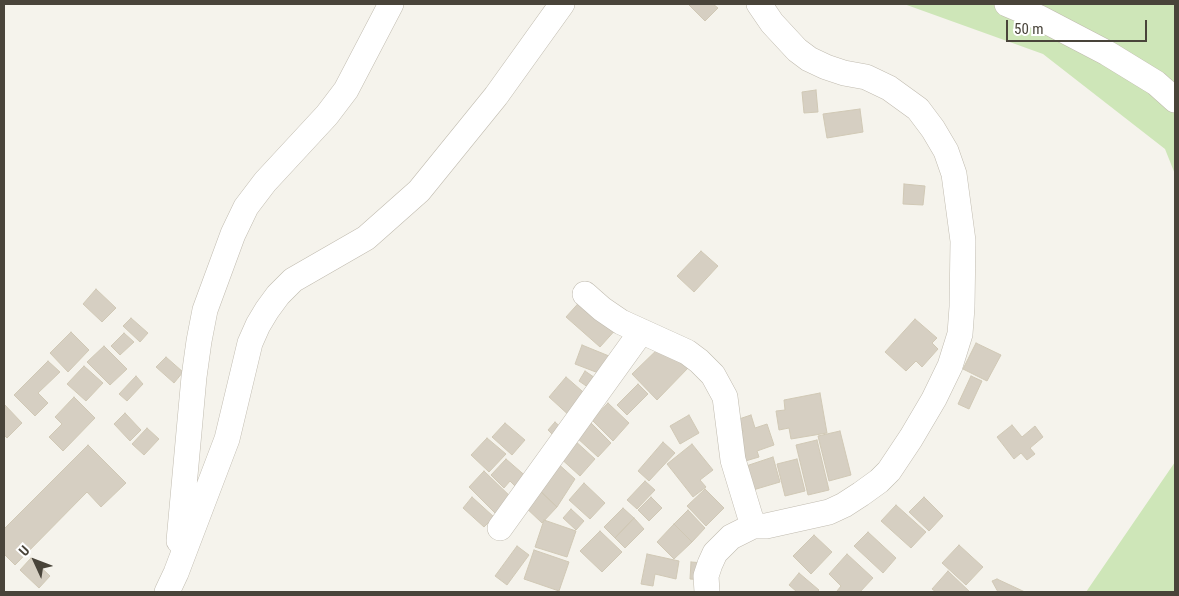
<!DOCTYPE html>
<style>
body{margin:0}
#map{position:relative;width:1179px;height:596px;overflow:hidden;background:#f5f3ec;font-family:"Roboto Condensed",sans-serif}
canvas{display:block}
.frame{position:absolute;inset:0;border:5px solid #49443a;pointer-events:none}
.north{position:absolute;left:10px;top:536px;width:50px;height:50px;-webkit-text-stroke:4px #fff;paint-order:stroke;rotate:313deg;font-size:14px;font-weight:700;line-height:20px;text-align:center;color:#49443a}
.north::after{content:'';display:block;margin:auto;width:18px;height:22px;background:#49443a;clip-path:polygon(50% 0,100% 100%,50% 72%,0 100%)}
.scale{position:absolute;left:1006px;top:20px;width:141px;height:22px;box-sizing:border-box;border:2px solid #49443a;border-top:0;padding-left:6px;font-size:15px;line-height:18px;white-space:nowrap;color:#49443a;-webkit-text-stroke:4px #fff;paint-order:stroke}
</style>
<div id="map">
<canvas width="1179" height="596"></canvas>
<div class="frame"></div>
<div class="north">U</div>
<div class="scale">50 m</div>
</div>
<script>
const ctx = document.querySelector('canvas').getContext('2d');
ctx.lineJoin = 'round';
function fill(path, color) {
  ctx.fillStyle = color;
  ctx.fill(path, 'evenodd');
}
function poly(rows) {
  const path = new Path2D();
  for (const r of rows) {
    path.moveTo(r[0], r[1]);
    for (let i = 2; i < r.length; i += 2) path.lineTo(r[i], r[i + 1]);
  }
  return path;
}
function stroke(path, color, width, dash) {
  ctx.strokeStyle = color;
  ctx.lineWidth = width;
  ctx.lineCap = dash ? 'butt' : 'round';
  ctx.setLineDash(dash || []);
  ctx.stroke(path);
}
const green = poly([
 [904,4,1175,4,1175,174,1165,149,1043,54],
 [1175,462,1175,592,1086,592]
]);
const building = poly([
 [688,4,713,4,718,8,705,21,688,4],
 [816,90,818,112,804,113,802,92,816,90],
 [860,109,863,132,827,138,823,114,860,109],
 [904,184,925,186,923,205,903,204,904,184],
 [701,251,718,266,694,292,677,276,701,251],
 [96,289,116,308,102,322,83,304,96,289],
 [584,297,618,327,600,347,566,317,584,297],
 [131,318,148,333,140,342,123,326,131,318],
 [915,319,937,338,932,343,938,349,922,367,916,361,906,371,885,352,915,319],
 [71,332,89,350,68,372,50,353,71,332],
 [124,333,134,342,120,355,111,346,124,333],
 [664,343,689,367,657,400,632,374,664,343],
 [976,343,1001,355,987,381,963,369,976,343],
 [582,345,609,356,601,374,575,364,582,345],
 [104,346,127,369,110,385,87,362,104,346],
 [166,357,183,372,174,383,156,367,166,357],
 [48,361,60,372,38,393,48,403,35,416,14,395,48,361],
 [84,366,103,383,86,401,67,384,84,366],
 [585,371,601,382,595,392,579,381,585,371],
 [136,376,143,384,127,401,119,394,136,376],
 [971,376,982,381,969,409,958,404,971,376],
 [566,377,590,398,572,418,549,397,566,377],
 [638,384,648,394,627,415,617,405,638,384],
 [820,393,827,433,791,439,789,428,779,430,776,411,785,410,784,400,820,393],
 [74,397,95,418,63,451,49,437,62,424,55,417,74,397],
 [608,403,629,423,613,441,592,420,608,403],
 [4,404,22,423,7,438,4,435,4,404],
 [125,413,141,430,130,441,114,424,125,413],
 [689,415,699,433,680,444,670,426,689,415],
 [751,415,755,428,767,424,774,445,757,451,759,457,742,462,733,436,743,432,739,419,751,415],
 [555,422,566,432,558,440,548,430,555,422],
 [590,422,611,443,598,457,576,437,590,422],
 [505,423,525,440,512,455,492,437,505,423],
 [1012,425,1022,437,1035,426,1043,437,1030,448,1035,454,1027,460,1021,453,1014,459,997,437,1012,425],
 [147,428,159,439,144,455,132,444,147,428],
 [840,431,851,475,829,481,818,436,840,431],
 [487,438,506,454,489,472,471,455,487,438],
 [573,439,595,459,580,476,558,456,573,439],
 [817,440,829,490,808,495,796,445,817,440],
 [663,442,675,453,649,481,638,471,663,442],
 [692,444,713,470,700,480,706,487,693,497,667,464,692,444],
 [88,445,126,483,101,507,87,492,15,565,4,554,4,529,88,445],
 [773,457,780,482,753,490,746,466,773,457],
 [506,459,529,479,519,490,510,481,504,488,491,475,506,459],
 [797,459,805,491,785,496,777,464,797,459],
 [555,461,575,479,557,507,537,488,555,461],
 [484,471,514,500,499,517,469,487,484,471],
 [645,481,655,490,637,509,627,500,645,481],
 [584,483,605,503,590,519,569,500,584,483],
 [537,488,557,507,542,523,522,504,537,488],
 [705,489,724,508,706,526,687,506,705,489],
 [472,497,494,517,484,527,463,508,472,497],
 [651,497,662,508,649,521,638,510,651,497],
 [924,497,943,516,929,531,909,512,924,497],
 [896,505,926,532,911,548,881,521,896,505],
 [623,508,634,518,615,538,604,527,623,508],
 [571,509,584,521,576,530,563,518,571,509],
 [688,510,705,528,692,542,674,524,688,510],
 [634,518,644,529,625,548,615,538,634,518],
 [544,520,576,531,567,557,535,547,544,520],
 [674,524,692,542,674,559,657,542,674,524],
 [600,531,622,552,602,572,580,551,600,531],
 [868,532,896,558,883,573,854,546,868,532],
 [814,535,832,552,811,574,793,556,814,535],
 [959,545,983,567,966,585,942,563,959,545],
 [517,546,529,555,507,585,495,576,517,546],
 [534,550,569,562,559,591,524,579,534,550],
 [647,554,679,561,676,579,655,574,653,586,641,584,647,554],
 [847,554,873,578,860,592,838,592,837,591,841,586,829,574,847,554],
 [31,558,50,576,39,588,20,570,31,558],
 [691,562,705,563,704,580,690,579,691,562],
 [948,571,970,592,936,592,932,589,948,571],
 [799,573,819,590,817,592,797,592,789,585,799,573],
 [997,579,1025,592,998,592,992,581,997,579]
]);
const minor = poly([
 [1007,4,1040,18,1107,53,1156,83,1175,100],
 [585,294,602,309,621,322,687,352,699,361,713,375,725,397,733,460,753,526],
 [500,528,641,332],
 [179,541,194,377,199,341,205,310,233,234,246,207,265,182,327,115,346,90,391,4],
 [167,592,176,573,227,439,250,343,258,325,267,310,278,295,293,280,366,238,419,191,496,96,562,4],
 [707,592,706,576,710,564,715,553,731,537,753,526,766,526,829,512,844,505,861,494,879,481,889,471,911,438,934,399,950,366,960,334,962,307,963,241,954,174,946,151,933,129,918,109,889,88,866,77,844,73,826,67,809,59,797,50,772,23,759,4]
]);
fill(green, '#cee6b8');
fill(building, '#d6cfc2');
stroke(building, '#d0c8b5', 1);
stroke(minor, '#c0bbaf', 26);
stroke(minor, '#fff', 25);
</script>
